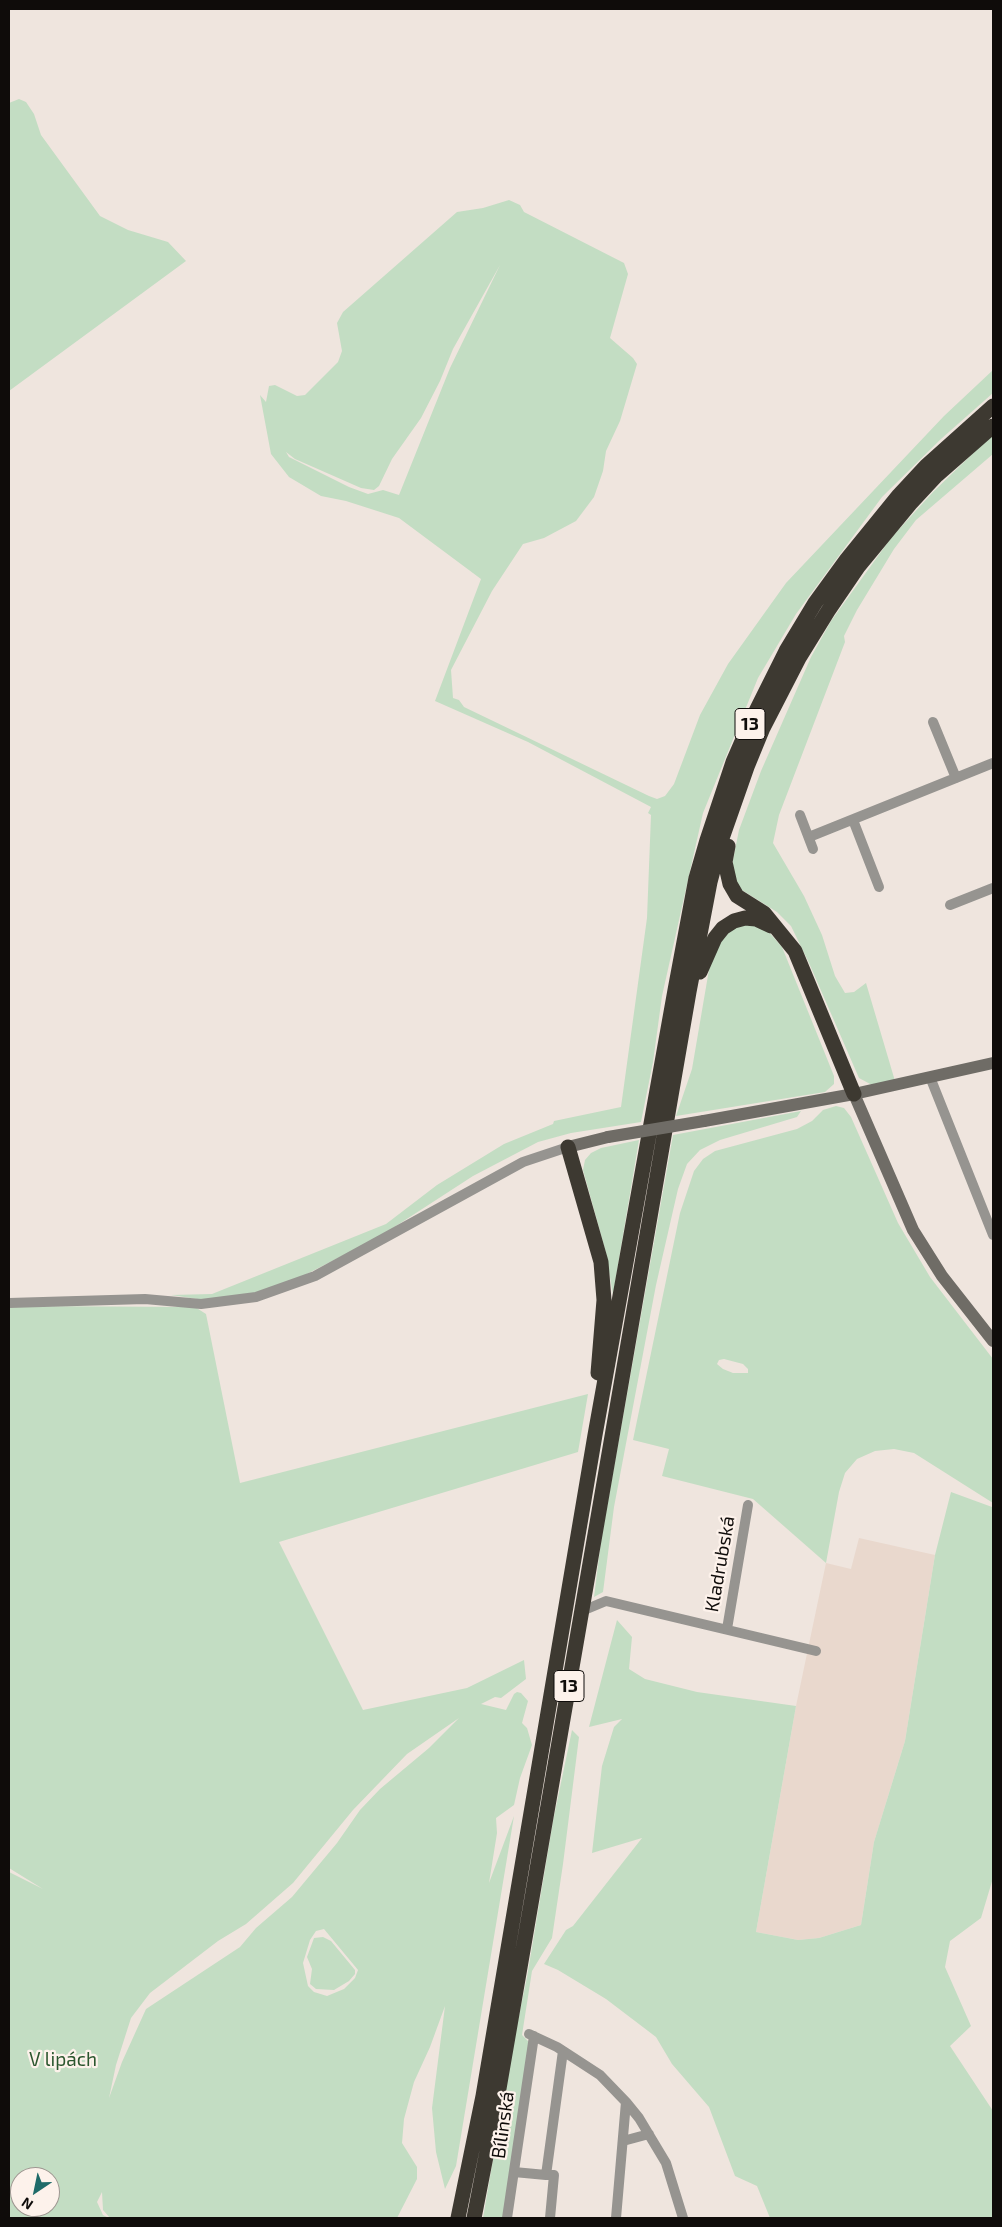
<!DOCTYPE html>
<meta charset="utf-8">
<style>
body{margin:0}
#map{position:relative;width:1002px;height:2227px;overflow:hidden;background:#efe5de;font-family:"Exo 2",sans-serif}
canvas{display:block}
.frame{position:absolute;inset:0;border:10px solid #0f0c0a;pointer-events:none}
.north{position:absolute;left:10px;top:2167px;width:50px;height:50px;box-sizing:border-box;background:#fdf2eb;border:1px solid #9e9691;border-radius:50%;rotate:214deg;font-size:14px;font-weight:700;line-height:20px;text-align:center;color:#0f0c0a}
.north::after{content:'';display:block;margin:auto;width:18px;height:22px;background:#1f6b69;clip-path:polygon(50% 0,100% 100%,50% 72%,0 100%)}
</style>
<div id="map">
<canvas width="1002" height="2227"></canvas>
<div class="frame"></div>
<div class="north">N</div>
</div>
<script>
const ctx = document.querySelector('canvas').getContext('2d');
ctx.lineJoin = 'round';
function fill(path, color) {
  ctx.fillStyle = color;
  ctx.fill(path, 'evenodd');
}
function poly(rows) {
  const path = new Path2D();
  for (const r of rows) {
    path.moveTo(r[0], r[1]);
    for (let i = 2; i < r.length; i += 2) path.lineTo(r[i], r[i + 1]);
  }
  return path;
}
function stroke(path, color, width, dash) {
  ctx.strokeStyle = color;
  ctx.lineWidth = width;
  ctx.lineCap = dash ? 'butt' : 'round';
  ctx.setLineDash(dash || []);
  ctx.stroke(path);
}
function drawText(font, color, halo, rows, align = 'center') {
  ctx.font = font + ' "Exo 2",sans-serif';
  ctx.lineWidth = 4.5;
  ctx.setLineDash([]);
  ctx.textBaseline = 'middle';
  ctx.strokeStyle = halo;
  ctx.fillStyle = color;
  for (const [text, x, y, turn = 0] of rows) {
    ctx.save();
    ctx.translate(x, y);
    ctx.rotate((+turn || 0) * Math.PI / 180);
    ctx.textAlign = isNaN(turn) ? turn : align;
    if (halo) ctx.strokeText(text, 0, 0);
    ctx.fillText(text, 0, 0);
    ctx.restore();
  }
}
const built = poly([
 [859,1538,935,1555,905,1741,874,1842,861,1925,819,1938,798,1940,756,1932,796,1706,826,1563,851,1569]
]);
const green = poly([
 [19,99,26,102,34,114,41,135,100,216,128,230,168,242,186,261,9,391,9,103],
 [509,200,520,205,524,212,624,263,628,274,610,338,633,358,637,364,620,421,606,451,603,471,594,497,576,521,544,538,523,544,492,591,451,670,453,698,459,700,464,707,649,796,657,799,665,796,674,784,700,715,728,664,786,583,944,416,993,370,993,393,941,439,882,497,796,614,758,678,703,813,662,996,653,1062,641,1122,571,1133,538,1142,473,1176,379,1237,293,1281,251,1294,204,1300,171,1295,212,1294,386,1224,437,1185,504,1144,553,1124,554,1121,621,1107,647,918,651,815,648,813,651,807,528,742,435,701,481,579,399,518,346,501,321,496,289,477,271,454,260,395,266,402,269,386,275,385,297,396,305,395,338,362,342,351,337,323,343,312,457,212,483,208],
 [500,265,450,368,399,495,383,490,368,494,349,487,289,457,286,452,295,459,361,488,374,490,379,486,392,459,421,418,440,381,453,349],
 [993,434,993,454,916,520,894,549,857,610,844,636,845,642,779,815,773,843,804,896,822,935,835,976,845,993,854,992,866,983,895,1081,872,1085,859,1078,809,963,791,926,777,912,737,887,732,877,733,860,739,830,761,771,811,657,831,621,891,538,933,492],
 [736,924,751,924,767,930,782,947,834,1076,834,1084,825,1092,676,1116,692,1069,712,952],
 [836,1106,844,1108,851,1117,898,1223,930,1277,993,1359,993,1503,914,1453,894,1449,875,1451,857,1459,845,1473,839,1492,826,1563,753,1499,662,1476,669,1449,633,1440,680,1213,694,1171,703,1159,715,1151,797,1129,812,1121,823,1110],
 [724,1359,743,1364,748,1369,748,1373,733,1373,723,1369,717,1364,719,1360],
 [801,1111,797,1117,720,1140,700,1150,687,1164,678,1189,656,1285,614,1507,603,1592,594,1597,601,1541,673,1135],
 [639,1140,613,1295,606,1253,583,1170,585,1160,591,1153,601,1148],
 [9,1306,195,1307,206,1314,240,1483,588,1394,578,1452,279,1542,363,1710,467,1688,524,1660,526,1679,501,1698,495,1697,481,1704,506,1710,514,1694,517,1692,521,1693,528,1701,522,1723,527,1728,532,1745,520,1778,514,1805,496,1818,497,1833,489,1883,514,1816,456,2166,445,2189,436,2152,432,2108,445,2006,430,2047,414,2082,404,2119,402,2143,417,2167,417,2179,397,2218,110,2218,103,2210,102,2192,97,2202,103,2215,109,2218,9,2218,9,1872,43,1889,9,1868],
 [459,1718,429,1748,380,1789,360,1810,337,1843,292,1897,256,1928,240,1947,146,2009,122,2062,109,2098,116,2065,131,2018,150,1993,218,1941,246,1924,293,1883,353,1810,407,1754],
 [324,1929,358,1970,355,1978,344,1989,327,1996,314,1992,308,1986,303,1963,310,1940,316,1931],
 [20,2177,50,2177,50,2207,20,2207],
 [951,1492,992,1507,993,1512,993,1878,981,1918,950,1941,945,1967,971,2026,950,2046,993,2111,993,2218,770,2218,757,2186,735,2176,709,2107,672,2064,656,2037,606,1999,558,1970,544,1964,566,1930,573,1926,642,1838,592,1853,602,1766,614,1727,622,1719,589,1727,617,1620,632,1637,629,1669,645,1679,697,1692,796,1706,756,1932,798,1940,819,1938,861,1925,874,1842,905,1741,935,1555],
 [572,1730,579,1737,563,1864,552,1938,532,1971,522,2035,531,2044,504,2218,483,2218,511,2054,527,1977,553,1821],
 [323,1937,331,1941,355,1970,355,1974,349,1981,334,1990,316,1989,310,1984,312,1969,307,1957,314,1938]
]);
const street = poly([
 [933,722,956,778],
 [800,815,813,849],
 [853,820,879,887],
 [809,837,993,763],
 [950,905,993,888],
 [930,1077,993,1235],
 [9,1303,145,1299,201,1304,256,1297,315,1276,523,1162,568,1147],
 [582,1611,606,1601,816,1651],
 [727,1629,748,1505],
 [529,2034,557,2047,600,2075,626,2102,639,2118,666,2163,683,2218],
 [623,2141,649,2134],
 [514,2172,546,2175],
 [507,2218,534,2036],
 [550,2218,554,2175,546,2175,563,2051],
 [616,2218,626,2102]
]);
const secondary = poly([
 [854,1094,913,1230,942,1276,993,1341],
 [704,1121,854,1094,993,1063],
 [568,1147,608,1137]
]);
const highway = poly([
 [728,846,725,862,730,884,737,896,764,913,795,951,854,1094],
 [700,972,715,938,723,928,734,921,745,918,756,919,771,926],
 [568,1147,601,1262,604,1300,598,1373],
 [458,2218,483,2096,595,1435,675,990,696,878,707,840,733,762,750,723,786,651,815,603,847,559,899,495,926,466,993,406],
 [474,2218,497,2100,689,992,710,882,720,844,747,767,763,728,799,658,828,611,858,567,910,504,937,475,993,426]
]);
const secondaryBridge = poly([
 [608,1137,704,1121]
]);
const shields = [
 [750,724,30],
 [569,1686,30]
];
const shieldNames = [
 ["13",750,724],
 ["13",569,1686]
];
const streetNames = [
 ["Kladrubská",720,1564,-80],
 ["Bílinská",503,2125,-82]
];
const parkNames = [
 ["V lipách",63,2060]
];
fill(built, '#e9d8cd');
fill(green, '#c3ddc3');
stroke(street, '#969490', 10);
stroke(secondary, '#6f6c66', 12);
stroke(highway, '#3d3931', 15);
stroke(secondaryBridge, '#6f6c66', 12);
for (const [x, y, w] of shields) {
  const box = new Path2D();
  box.roundRect(x - w / 2, y - 15.5, w, 31, 4);
  ctx.fillStyle = '#fdf2eb';
  ctx.fill(box);
  stroke(box, '#0f0c0a', 1);
}
drawText('bold 18px', '#0f0c0a', null, shieldNames);
drawText('19px', '#0f0c0a', '#fdf2eb', streetNames);
drawText('19px', '#2b562e', '#fdf2eb', parkNames);
</script>
